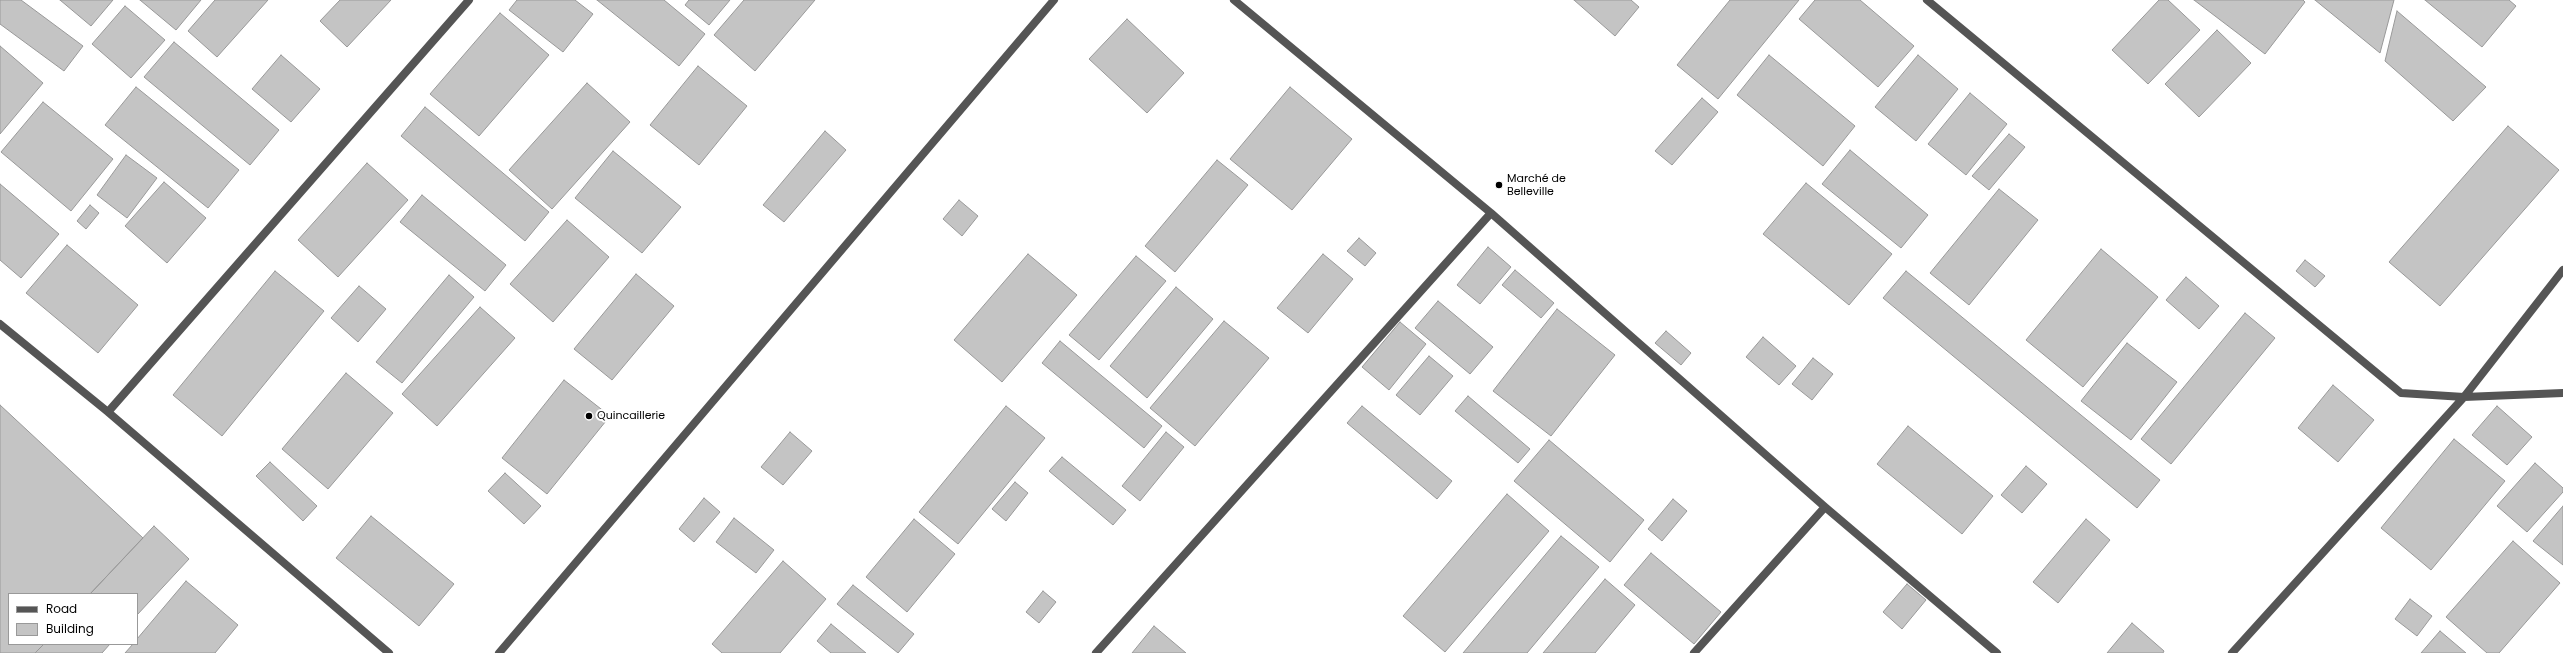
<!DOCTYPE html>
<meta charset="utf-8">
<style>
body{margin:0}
#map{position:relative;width:2563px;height:653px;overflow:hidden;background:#fff;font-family:Poppins,sans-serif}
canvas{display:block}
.legend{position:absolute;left:8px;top:593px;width:130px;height:52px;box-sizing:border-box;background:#fff;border:1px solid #999;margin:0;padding:5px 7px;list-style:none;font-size:12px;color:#000}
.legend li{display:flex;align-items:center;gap:8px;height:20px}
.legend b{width:20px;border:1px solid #999}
</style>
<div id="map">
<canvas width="2563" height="653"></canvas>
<ul class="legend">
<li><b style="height:5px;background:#555"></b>Road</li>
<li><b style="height:11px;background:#c4c4c4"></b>Building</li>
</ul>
</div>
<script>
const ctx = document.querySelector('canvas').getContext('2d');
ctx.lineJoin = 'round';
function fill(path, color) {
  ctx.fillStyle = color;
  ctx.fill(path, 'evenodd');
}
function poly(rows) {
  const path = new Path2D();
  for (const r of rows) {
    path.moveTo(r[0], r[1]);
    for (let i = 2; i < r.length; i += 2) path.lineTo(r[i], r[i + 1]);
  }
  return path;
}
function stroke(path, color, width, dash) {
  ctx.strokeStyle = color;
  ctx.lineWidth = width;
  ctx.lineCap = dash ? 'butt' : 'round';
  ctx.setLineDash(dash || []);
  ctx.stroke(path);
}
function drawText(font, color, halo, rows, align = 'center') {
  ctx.font = font + ' Poppins,sans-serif';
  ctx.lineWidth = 4;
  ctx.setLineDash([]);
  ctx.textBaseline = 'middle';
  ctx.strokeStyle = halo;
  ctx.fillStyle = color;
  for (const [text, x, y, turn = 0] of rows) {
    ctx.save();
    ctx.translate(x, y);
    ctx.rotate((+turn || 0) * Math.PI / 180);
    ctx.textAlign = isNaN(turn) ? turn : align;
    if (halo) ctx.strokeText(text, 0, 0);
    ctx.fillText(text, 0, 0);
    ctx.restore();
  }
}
const building = poly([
 [0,0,21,0,83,46,64,71,0,24,0,0],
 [60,0,113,0,91,26,60,0],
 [140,0,201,0,176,30,140,0],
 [215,0,268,0,217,57,188,31,215,0],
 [340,0,391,0,347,47,320,21,340,0],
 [517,0,575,0,593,14,563,52,509,10,517,0],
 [597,0,664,0,705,34,679,66,597,0],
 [689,0,730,0,709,25,685,5,689,0],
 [744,0,815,0,755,71,714,35,744,0],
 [1574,0,1631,0,1639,7,1615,36,1574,0],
 [1730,0,1799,0,1718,99,1677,65,1730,0],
 [1815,0,1860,0,1914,46,1878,87,1799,19,1815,0],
 [2159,0,2168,0,2200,30,2148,84,2112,50,2159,0],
 [2194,0,2303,0,2305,2,2265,54,2194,0],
 [2315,0,2394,0,2380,53,2315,0],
 [2425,0,2509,0,2516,6,2482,47,2425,0],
 [125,6,165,40,131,78,92,44,125,6],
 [2397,11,2486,87,2453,121,2385,61,2397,11],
 [500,13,549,55,479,136,430,94,500,13],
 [1127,19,1184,73,1147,113,1089,59,1127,19],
 [2217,30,2251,63,2199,117,2165,84,2217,30],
 [174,42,279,130,250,165,144,77,174,42],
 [0,46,43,83,0,134,0,46],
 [281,55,320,89,291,122,252,89,281,55],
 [1769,55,1855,126,1823,166,1737,95,1769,55],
 [1918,55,1958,89,1916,141,1875,107,1918,55],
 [698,66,747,106,699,165,650,125,698,66],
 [587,83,630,122,552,209,509,170,587,83],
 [136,87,239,170,208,208,105,125,136,87],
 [1290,87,1352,139,1292,210,1230,159,1290,87],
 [1970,93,2007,124,1966,175,1928,144,1970,93],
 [1702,98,1718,112,1672,165,1655,151,1702,98],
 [43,102,113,159,71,211,1,152,43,102],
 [425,107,549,212,525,241,401,136,425,107],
 [2508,126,2559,170,2440,306,2389,262,2508,126],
 [825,131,846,150,784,222,763,205,825,131],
 [2009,134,2025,147,1989,190,1972,176,2009,134],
 [1850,150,1928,215,1901,248,1822,184,1850,150],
 [613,151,681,207,642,253,575,198,613,151],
 [126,155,157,178,127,218,97,195,126,155],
 [1217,160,1248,185,1175,272,1145,246,1217,160],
 [367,163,408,200,338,277,298,240,367,163],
 [164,182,206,218,167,263,125,226,164,182],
 [1806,183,1892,254,1849,305,1763,234,1806,183],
 [0,184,59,234,21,278,0,260,0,184],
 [1999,189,2038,220,1969,305,1930,273,1999,189],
 [422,195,506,265,485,291,400,222,422,195],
 [959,200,978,216,962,236,943,219,959,200],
 [90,205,99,213,86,229,77,221,90,205],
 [567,220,609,257,553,322,510,284,567,220],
 [1359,238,1376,253,1365,266,1347,251,1359,238],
 [67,245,138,305,98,353,26,293,67,245],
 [1488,247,1511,267,1480,304,1457,285,1488,247],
 [2101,249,2158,297,2083,387,2026,340,2101,249],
 [1028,254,1077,295,1002,382,954,340,1028,254],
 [1323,254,1353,279,1308,333,1277,308,1323,254],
 [1136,256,1166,281,1099,360,1069,335,1136,256],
 [2305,260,2325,276,2315,287,2296,271,2305,260],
 [1515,270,1554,303,1541,318,1502,285,1515,270],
 [275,271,324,311,222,436,173,395,275,271],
 [1906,271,2160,480,2137,508,1883,298,1906,271],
 [636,274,674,306,612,380,574,349,636,274],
 [449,275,474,297,402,383,376,362,449,275],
 [2186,277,2219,306,2199,329,2166,300,2186,277],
 [359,286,386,309,358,342,331,318,359,286],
 [1176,287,1213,319,1147,398,1110,366,1176,287],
 [1438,301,1493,347,1470,374,1415,328,1438,301],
 [480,307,515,338,437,426,402,394,480,307],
 [1557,309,1615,355,1551,436,1493,391,1557,309],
 [2245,313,2275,338,2171,464,2141,439,2245,313],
 [1224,321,1269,358,1195,446,1150,408,1224,321],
 [1400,322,1426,344,1389,390,1362,367,1400,322],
 [1666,331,1691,353,1681,365,1655,343,1666,331],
 [1763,337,1796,366,1779,385,1746,357,1763,337],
 [1060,341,1162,426,1144,448,1042,363,1060,341],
 [2127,343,2177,382,2131,440,2081,401,2127,343],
 [1429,356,1453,376,1420,415,1396,395,1429,356],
 [1813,358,1833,374,1812,400,1792,384,1813,358],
 [346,373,393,413,328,489,282,449,346,373],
 [564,380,610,416,547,494,502,458,564,380],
 [2333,385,2374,420,2338,462,2298,428,2333,385],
 [1468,396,1530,449,1518,463,1455,411,1468,396],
 [0,405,143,538,90,594,9,594,9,644,44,644,35,653,0,653,0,405],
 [1006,406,1045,438,958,544,919,512,1006,406],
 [1362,406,1452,481,1437,499,1347,423,1362,406],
 [2497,406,2532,437,2507,465,2472,435,2497,406],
 [1908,426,1993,496,1962,534,1877,464,1908,426],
 [790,432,812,451,783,485,761,467,790,432],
 [1166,432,1184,447,1140,501,1122,486,1166,432],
 [2454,439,2505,481,2431,570,2381,528,2454,439],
 [1549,440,1644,520,1610,562,1514,481,1549,440],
 [1062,457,1126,510,1113,525,1049,471,1062,457],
 [270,462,317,506,303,521,256,476,270,462],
 [2535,463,2563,488,2563,492,2527,532,2497,506,2535,463],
 [2026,466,2047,484,2022,513,2001,495,2026,466],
 [505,473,541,506,524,524,488,491,505,473],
 [1015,482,1028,493,1006,521,992,509,1015,482],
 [1507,494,1549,531,1445,652,1403,616,1507,494],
 [704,498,720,512,694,542,679,529,704,498],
 [1673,499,1687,511,1662,541,1648,529,1673,499],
 [2563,506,2563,565,2533,541,2563,506],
 [371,516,454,584,419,626,336,558,371,516],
 [734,518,774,550,756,573,716,542,734,518],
 [914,519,955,554,907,612,866,577,914,519],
 [2086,519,2110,540,2058,603,2033,582,2086,519],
 [154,526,189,559,137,615,137,594,90,594,154,526],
 [1561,536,1599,567,1527,653,1463,653,1561,536],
 [2513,541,2560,583,2499,653,2487,653,2446,617,2513,541],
 [1651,553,1721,612,1694,644,1624,585,1651,553],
 [783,561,826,599,780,653,722,653,712,644,783,561],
 [1605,579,1635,605,1595,653,1543,653,1605,579],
 [186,581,238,625,215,653,125,653,133,644,137,644,137,639,186,581],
 [1907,584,1926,600,1902,629,1883,612,1907,584],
 [853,585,914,634,898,653,837,604,853,585],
 [1043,591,1056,602,1039,623,1026,612,1043,591],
 [2410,599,2432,616,2417,636,2395,619,2410,599],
 [2132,623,2164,651,2163,653,2107,653,2132,623],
 [831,624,866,653,831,653,817,641,831,624],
 [1154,626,1186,653,1132,653,1154,626],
 [2440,631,2466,653,2421,653,2440,631],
 [44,644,110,644,102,653,35,653,44,644]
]);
const minor = poly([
 [1234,0,1491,213,1825,507,1997,653],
 [1927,0,2401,393,2464,397,2563,393],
 [0,324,108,412,389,653],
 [108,412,469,0],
 [499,653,1054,0],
 [1096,653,1491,213],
 [1694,653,1825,507],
 [2232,653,2464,397,2563,270]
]);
const markers = [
 [1499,185,4,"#000"],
 [589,416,4,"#000"]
];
const poiNames = [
 ["Marché de",1507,179],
 ["Belleville",1507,192],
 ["Quincaillerie",597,416]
];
fill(building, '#c4c4c4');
stroke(building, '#999', 1);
stroke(minor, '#555', 8);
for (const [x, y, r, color] of markers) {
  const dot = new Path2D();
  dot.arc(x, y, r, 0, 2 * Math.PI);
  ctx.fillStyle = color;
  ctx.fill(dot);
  stroke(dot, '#fff', 1.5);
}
drawText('11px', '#000', '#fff', poiNames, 'left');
</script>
